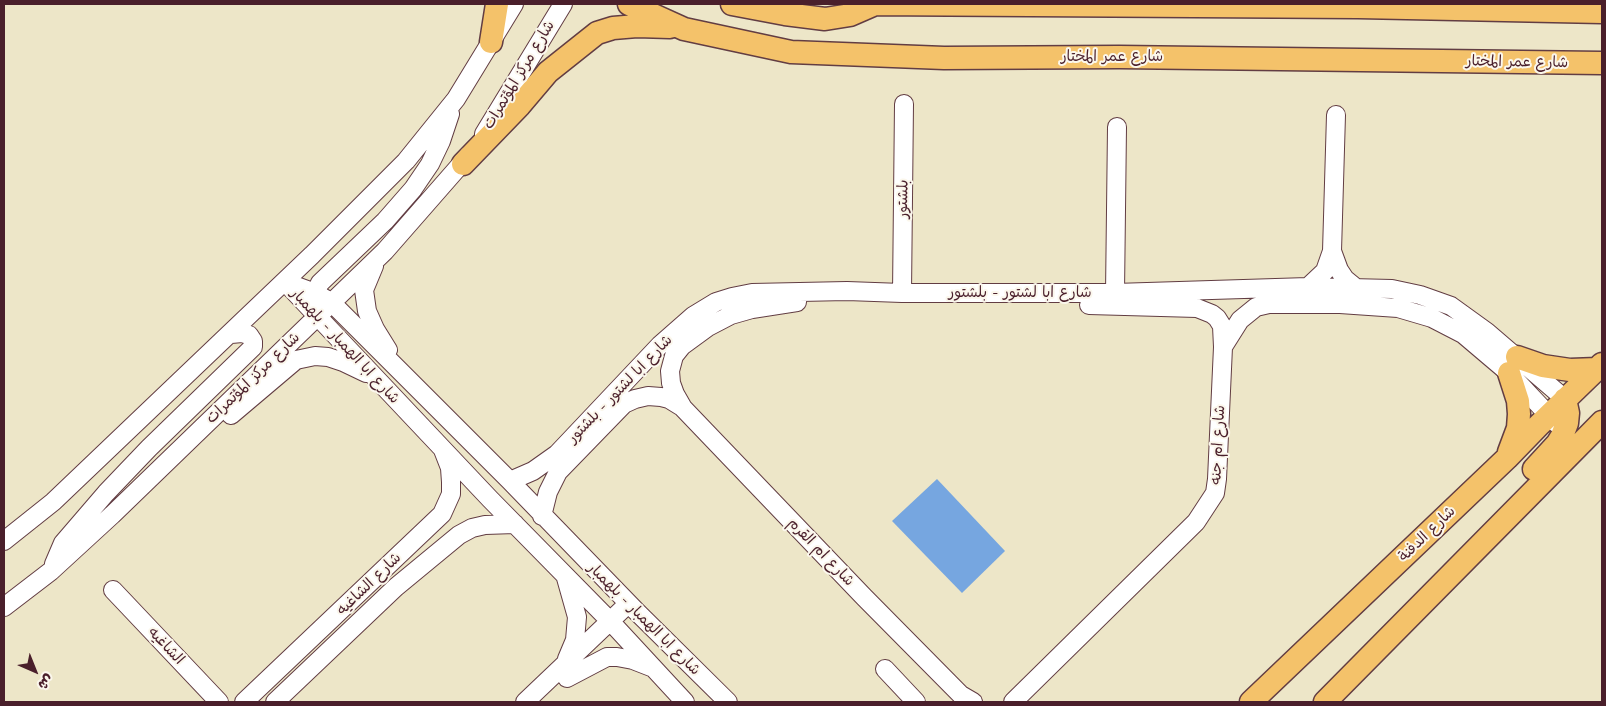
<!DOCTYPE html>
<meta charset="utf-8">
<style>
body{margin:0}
#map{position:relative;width:1606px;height:706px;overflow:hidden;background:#ede6c8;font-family:"Comic Neue","Playpen Sans Arabic",sans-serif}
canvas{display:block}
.frame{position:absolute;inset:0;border:5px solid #4a1f2b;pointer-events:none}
.north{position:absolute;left:10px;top:646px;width:50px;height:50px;-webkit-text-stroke:4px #fbf7ec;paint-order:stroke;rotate:136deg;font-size:14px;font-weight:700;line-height:20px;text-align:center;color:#4a1f2b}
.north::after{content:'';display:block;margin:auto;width:18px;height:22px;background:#4a1f2b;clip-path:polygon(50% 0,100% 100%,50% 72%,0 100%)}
</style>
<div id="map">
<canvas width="1606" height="706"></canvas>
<div class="frame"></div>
<div class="north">ش</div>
</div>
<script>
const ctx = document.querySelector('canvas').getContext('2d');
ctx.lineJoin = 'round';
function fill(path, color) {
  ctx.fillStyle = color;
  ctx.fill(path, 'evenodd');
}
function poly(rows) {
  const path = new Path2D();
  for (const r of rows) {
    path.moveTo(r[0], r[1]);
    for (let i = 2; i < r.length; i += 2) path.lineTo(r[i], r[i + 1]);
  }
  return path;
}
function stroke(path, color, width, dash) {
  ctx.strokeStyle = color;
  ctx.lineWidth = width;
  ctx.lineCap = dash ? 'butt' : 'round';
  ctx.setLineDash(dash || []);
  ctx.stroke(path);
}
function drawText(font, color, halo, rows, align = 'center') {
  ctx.font = font + ' "Comic Neue","Playpen Sans Arabic",sans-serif';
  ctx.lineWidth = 4;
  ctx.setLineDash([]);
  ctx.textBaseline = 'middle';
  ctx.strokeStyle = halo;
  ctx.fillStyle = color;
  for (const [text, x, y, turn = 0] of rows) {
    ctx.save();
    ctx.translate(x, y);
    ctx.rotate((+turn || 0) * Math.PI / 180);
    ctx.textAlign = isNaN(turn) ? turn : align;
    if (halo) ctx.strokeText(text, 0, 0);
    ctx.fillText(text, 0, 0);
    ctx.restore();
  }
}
const water = poly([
 [937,479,1005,551,962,593,892,521]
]);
const minor = poly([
 [484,134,563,4],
 [1332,251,1339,270,1345,279,1356,288],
 [374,266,364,290,367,311,375,329,388,350],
 [285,282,315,293,331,302,510,481,636,611,728,702],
 [287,284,490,499,610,621,685,702],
 [1308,287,1325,271,1332,251,1336,115],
 [902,293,904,104],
 [1115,293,1117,127],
 [797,302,752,309,731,315,708,327,682,346,674,356,670,371,671,383,675,394,683,408,864,597,961,695,973,702],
 [314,303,315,293,320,283,385,221,413,189,430,164,441,141,450,114],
 [1223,347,1240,320,1256,307,1269,304,1340,304,1398,308,1432,318,1463,334,1509,373,1556,423],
 [231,415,296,360,315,356,328,357,343,362,366,373],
 [510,481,533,471,557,454,660,345,693,316,716,302,732,297,752,293,847,291,902,293,1115,293,1308,287,1392,289,1420,295,1451,306,1487,332,1565,399],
 [542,516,548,492,558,472,624,404,635,399,648,396,661,397,669,399,682,407],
 [4,541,53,502,312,255,406,161,456,99,514,4],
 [54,564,63,543,106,493,149,448,253,347,253,341,249,335,242,333,231,334],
 [566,578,577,617,575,640,567,659],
 [113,590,219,702],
 [4,607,51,571,112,515,385,251,469,155],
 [885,669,916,702],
 [567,678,607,657,617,657,633,660,651,667],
 [244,702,442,514,451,494,451,482,450,468,443,450],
 [275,702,396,587,459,535,472,528,485,525,515,524],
 [525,702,628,604],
 [1013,702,1196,522,1215,493,1217,479,1223,347,1222,326,1217,318,1212,314,1197,308,1089,305]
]);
const major = poly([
 [629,4,684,29,791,52,944,58,1119,57,1602,63],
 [732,4,785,14,825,19,850,15,873,5],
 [867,4,1358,7,1602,12],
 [491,42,497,4],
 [463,164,520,105,548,72,597,33,613,28,637,26,670,27],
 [1517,357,1543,366,1570,370,1597,369],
 [1509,373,1518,401,1519,414,1518,428,1509,452],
 [1534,469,1557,444,1562,436,1567,423,1568,413,1565,399],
 [1251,702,1507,458,1539,425,1602,364],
 [1325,702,1602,422]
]);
const streetNames = [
 ["شارع عمر المختار",1112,57],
 ["شارع عمر المختار",1517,62,1],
 ["شارع مركز المؤتمرات",519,75,-59],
 ["بلشتور",903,199,-89],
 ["شارع ابا لشتور - بلشتور",1020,293],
 ["شارع ابا الهمبار - بلهمبار",345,346,47],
 ["شارع مركز المؤتمرات",253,378,-44],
 ["شارع ابا لشتور - بلشتور",620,389,-46],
 ["شارع ام جنه",1218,445,-87],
 ["شارع الدفنة",1427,534,-44],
 ["شارع ام القرم",821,552,46],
 ["شارع الشاغيه",369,584,-44],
 ["شارع ابا الهمبار - بلهمبار",644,619,45],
 ["الشاغيه",166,646,47]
];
fill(water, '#76a6e0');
stroke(minor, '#623d43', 20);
stroke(major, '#623d43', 25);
stroke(minor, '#fff', 18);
stroke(major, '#f4c26a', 22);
drawText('15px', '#4a1f2b', '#fbf7ec', streetNames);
</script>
